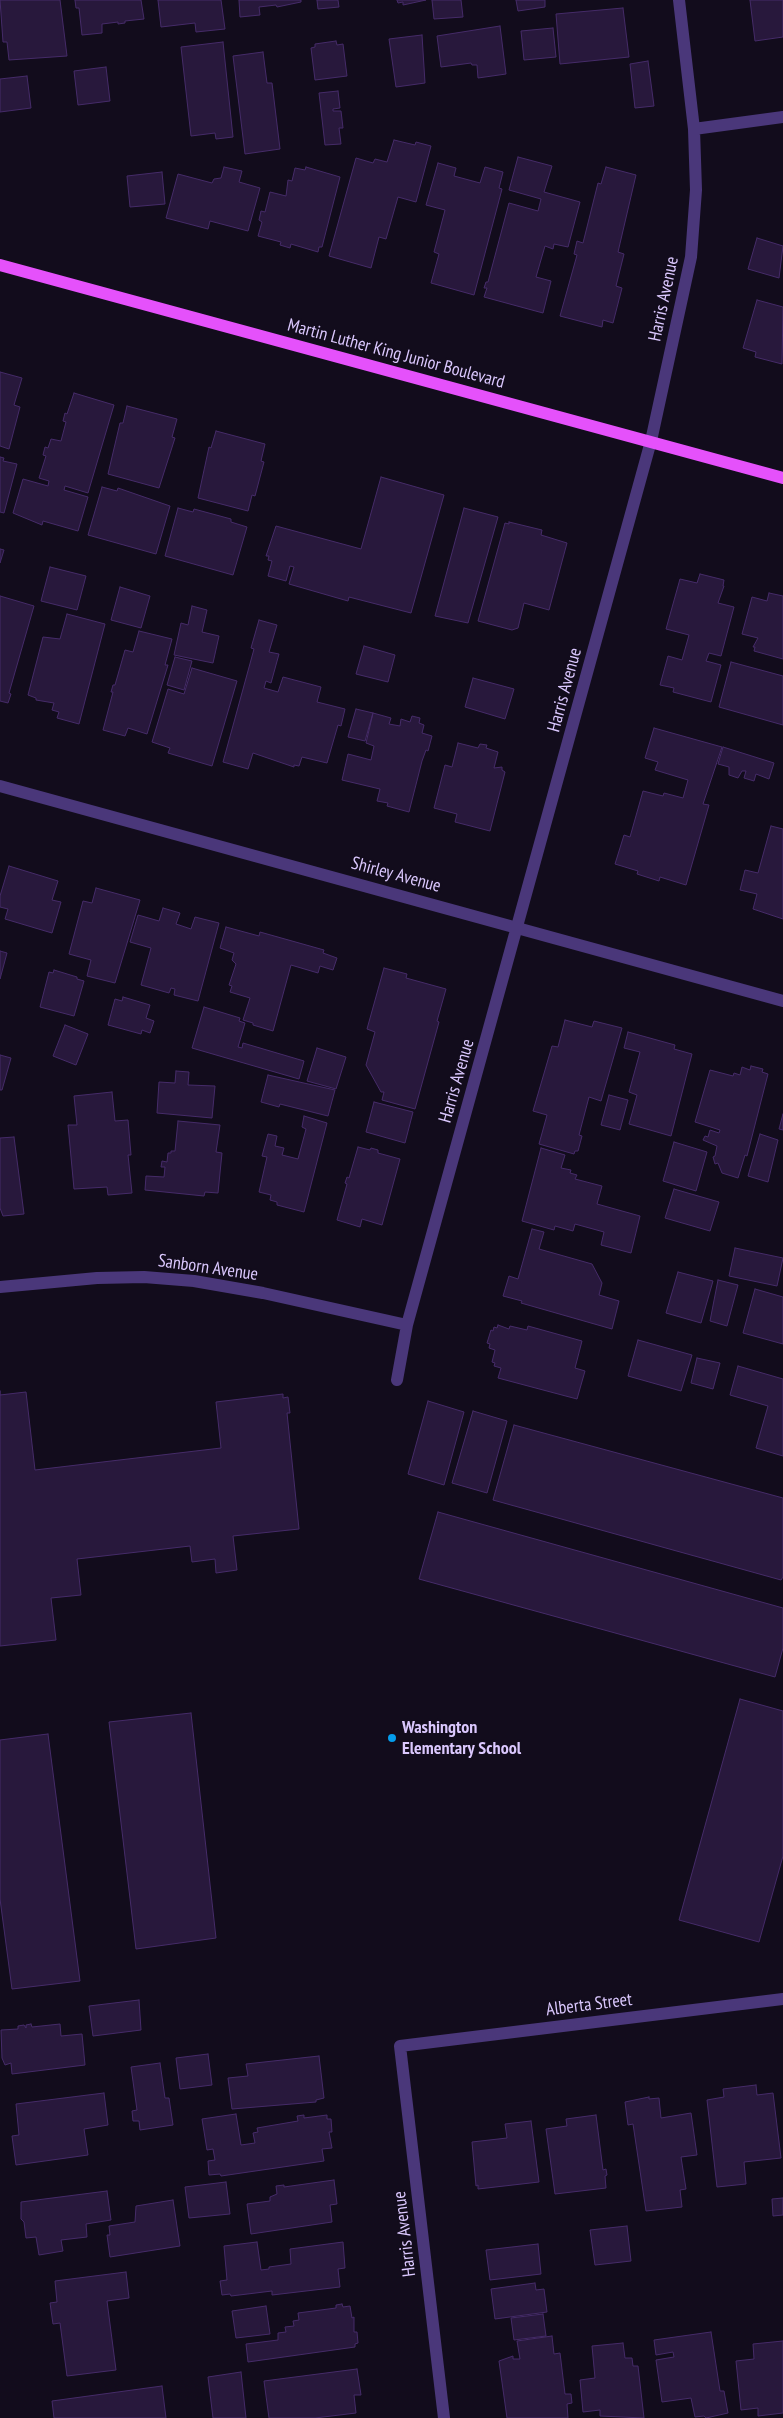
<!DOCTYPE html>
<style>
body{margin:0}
canvas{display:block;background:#120c1c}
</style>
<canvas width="783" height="2418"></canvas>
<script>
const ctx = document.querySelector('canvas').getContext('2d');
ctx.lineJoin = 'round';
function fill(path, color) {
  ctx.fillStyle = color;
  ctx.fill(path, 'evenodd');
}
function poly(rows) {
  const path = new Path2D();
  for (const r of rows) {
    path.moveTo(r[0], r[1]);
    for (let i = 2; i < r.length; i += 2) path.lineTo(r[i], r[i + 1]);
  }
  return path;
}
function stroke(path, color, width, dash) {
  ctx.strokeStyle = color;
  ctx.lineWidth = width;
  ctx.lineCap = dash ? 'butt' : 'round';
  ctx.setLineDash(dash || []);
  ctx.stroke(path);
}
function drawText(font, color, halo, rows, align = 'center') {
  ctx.font = font + ' "PT Sans Narrow",sans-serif';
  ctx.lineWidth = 4.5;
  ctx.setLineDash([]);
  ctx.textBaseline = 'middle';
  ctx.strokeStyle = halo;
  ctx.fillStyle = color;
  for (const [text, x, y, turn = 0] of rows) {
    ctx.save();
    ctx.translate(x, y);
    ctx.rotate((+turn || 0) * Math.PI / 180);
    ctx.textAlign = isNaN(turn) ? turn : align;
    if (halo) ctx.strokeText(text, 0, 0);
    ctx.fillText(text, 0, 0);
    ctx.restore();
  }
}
const building = poly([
 [0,0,60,0,67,56,9,60,7,42,3,42,0,0],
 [75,0,141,0,144,19,125,21,125,23,118,24,118,22,102,24,102,33,82,35,79,8,76,8,75,0],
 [158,0,221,0,225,29,196,32,195,23,161,27,158,0],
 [239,0,301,0,301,2,277,7,276,5,259,7,260,15,240,17,239,0],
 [317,0,338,0,339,7,318,9,317,0],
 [397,0,426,0,403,5,403,2,398,3,397,0],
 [432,0,461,0,463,17,434,19,432,0],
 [516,0,545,0,545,7,518,11,516,0],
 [750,0,783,0,783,37,755,41,750,0],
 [623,8,629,57,560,64,556,14,623,8],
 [500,26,506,74,478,78,477,65,472,65,471,63,441,67,437,36,500,26],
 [553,28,556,57,524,60,521,31,553,28],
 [422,35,425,83,396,87,389,39,422,35],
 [336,41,337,45,343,44,347,76,315,80,311,48,315,47,315,44,336,41],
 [223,42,233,137,216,139,215,133,191,136,181,47,223,42],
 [263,52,267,83,272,83,280,149,245,154,233,56,263,52],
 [648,61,654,106,635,108,630,64,648,61],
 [106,67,110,101,78,105,74,71,106,67],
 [27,76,31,108,0,112,0,79,27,76],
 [338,91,340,108,333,109,333,111,341,111,343,128,339,128,341,144,325,145,319,93,338,91],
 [394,140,415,145,416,142,431,146,416,202,398,197,386,239,379,237,371,268,329,256,356,158,373,163,375,159,387,162,394,140],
 [518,157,552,166,544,192,580,202,568,247,554,244,553,249,545,246,536,277,551,281,543,313,484,297,487,288,484,288,486,282,488,282,509,203,538,211,541,199,509,190,518,157],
 [438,163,456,168,454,176,480,183,485,167,503,172,499,188,502,189,474,295,431,283,439,254,434,252,445,210,426,205,438,163],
 [224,167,242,171,239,182,260,188,248,231,210,221,208,229,166,218,178,174,212,183,214,179,221,178,224,167],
 [306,167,340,177,322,247,319,247,318,252,291,244,290,248,280,245,281,242,258,236,262,222,259,220,261,211,265,212,270,192,286,196,288,180,292,181,295,168,305,170,306,167],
 [606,167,636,175,618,252,624,254,616,286,622,288,613,323,603,320,602,327,560,316,577,255,574,254,577,241,583,243,598,183,601,184,606,167],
 [162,172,165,204,130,207,127,176,162,172],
 [757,238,783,246,779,278,748,269,757,238],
 [757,300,783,307,782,364,755,357,756,352,743,348,757,300],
 [0,372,22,378,14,405,20,407,9,449,0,446,0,372],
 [74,393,114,405,88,493,65,486,64,490,88,497,78,531,43,521,42,525,13,513,23,479,48,486,49,481,39,478,46,456,43,455,45,447,48,448,51,439,61,441,66,422,63,421,65,413,67,414,74,393],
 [127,406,177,419,172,437,175,438,159,488,108,474,120,423,123,423,127,406],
 [216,431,265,444,261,461,264,462,255,496,252,495,248,511,198,498,209,447,211,448,216,431],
 [0,457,4,458,3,461,17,464,4,513,0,512,0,457],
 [381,477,444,495,411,613,349,597,348,601,289,584,294,567,290,566,286,581,268,576,272,561,268,560,269,556,266,556,276,526,361,549,381,477],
 [102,487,117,491,118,488,170,506,156,554,88,535,102,487],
 [178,508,193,512,194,509,231,519,231,522,247,527,233,575,165,556,178,508],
 [464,508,498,517,468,623,435,616,464,508],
 [509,522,542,530,541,535,567,543,549,610,524,603,518,628,512,630,478,621,505,523,509,524,509,522],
 [0,549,4,550,0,563,0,549],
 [50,567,86,576,77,610,41,601,50,567],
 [700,574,724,580,723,586,724,586,718,603,734,607,721,656,709,653,706,661,721,665,711,702,673,692,674,688,660,685,668,656,682,660,689,635,666,629,680,579,697,583,700,574],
 [120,587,150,596,141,628,111,620,120,587],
 [769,593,783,596,783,659,754,651,755,647,753,647,758,638,742,634,752,597,767,601,769,593],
 [0,596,34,606,9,693,11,694,8,703,0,701,0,596],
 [192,606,207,610,202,632,219,636,213,663,174,655,181,623,188,625,192,606],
 [67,614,105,624,79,724,57,718,59,712,52,710,54,703,36,700,36,698,28,695,43,637,60,639,67,614],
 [259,620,277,625,269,652,279,654,271,683,266,681,264,688,278,692,283,677,321,687,317,702,345,709,341,726,338,725,327,763,302,757,299,766,294,765,294,767,253,753,248,769,223,762,254,649,251,648,259,620],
 [139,631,172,639,165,665,168,665,147,734,128,728,125,736,103,730,113,692,111,692,113,685,115,685,125,650,133,652,139,631],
 [364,646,395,655,388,682,356,674,364,646],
 [175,657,192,661,184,690,167,685,175,657],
 [731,662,783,676,783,725,719,707,731,662],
 [192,668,237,681,212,766,168,753,170,748,152,742,168,689,184,694,192,668],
 [473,678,514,689,505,719,465,707,473,678],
 [356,709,373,713,365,741,348,737,356,709],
 [373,713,391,718,389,724,400,726,401,719,410,722,412,716,420,718,419,723,424,725,422,733,432,736,428,751,426,750,422,761,409,812,387,806,388,803,377,801,380,789,342,780,348,754,371,760,374,746,366,743,373,713],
 [654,728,722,747,703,804,709,805,686,885,660,877,659,881,637,874,638,871,615,864,624,835,630,837,643,791,663,796,664,793,683,798,688,780,655,770,658,762,645,758,654,728],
 [458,743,478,748,480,744,487,745,486,748,498,752,494,768,502,767,502,770,505,772,490,831,455,822,457,814,434,808,445,765,452,767,458,743],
 [723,747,774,763,769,779,756,774,754,781,744,778,746,771,742,771,738,778,729,775,729,767,718,764,723,747],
 [771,826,783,829,783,919,753,909,757,894,740,890,745,870,758,873,771,826],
 [9,866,58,881,52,900,61,902,52,933,5,919,8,909,0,907,0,896,9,866],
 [96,888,140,900,115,983,87,976,91,960,69,954,83,901,92,903,96,888],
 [163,908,180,913,176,924,191,929,195,917,219,923,198,1001,174,995,175,989,171,988,169,993,141,985,151,948,130,942,138,915,159,921,163,908],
 [226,927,259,936,260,932,324,950,323,953,337,958,333,970,320,966,318,973,291,965,273,1031,253,1025,253,1023,243,1020,250,998,230,992,232,986,229,985,236,964,232,960,234,953,220,948,226,927],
 [0,951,7,953,0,979,0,951],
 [384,968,407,974,406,978,446,989,437,1021,439,1022,415,1109,382,1100,384,1092,381,1092,366,1065,375,1032,367,1029,384,968],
 [54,970,77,977,77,979,84,981,74,1016,40,1007,49,972,53,973,54,970],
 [123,997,150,1005,146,1018,154,1021,150,1033,142,1030,141,1034,108,1025,115,999,122,1001,123,997],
 [204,1007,240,1018,239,1021,245,1023,238,1047,242,1048,243,1043,304,1061,299,1079,192,1048,204,1007],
 [565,1020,592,1027,594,1021,622,1028,601,1101,589,1097,579,1135,582,1136,578,1151,575,1151,574,1154,539,1144,547,1115,533,1111,552,1046,558,1047,565,1020],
 [65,1025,88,1034,76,1065,53,1056,65,1025],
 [628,1032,675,1045,674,1049,692,1054,671,1136,629,1124,637,1095,629,1092,640,1052,624,1048,628,1032],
 [317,1048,346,1057,336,1089,307,1081,317,1048],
 [0,1055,11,1058,2,1090,0,1090,0,1055],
 [751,1066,763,1069,762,1072,768,1074,747,1156,745,1155,738,1178,722,1173,718,1163,715,1164,713,1157,715,1156,717,1146,703,1140,705,1136,708,1137,710,1130,719,1133,720,1130,695,1122,710,1070,733,1076,734,1073,740,1075,742,1067,750,1070,751,1066],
 [176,1071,189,1072,188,1085,215,1086,212,1118,157,1113,159,1082,175,1083,176,1071],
 [268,1075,335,1090,328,1116,280,1104,279,1107,261,1102,268,1075],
 [112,1092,115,1121,128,1120,131,1155,128,1155,132,1193,108,1195,107,1187,74,1189,68,1125,77,1125,74,1096,112,1092],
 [609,1095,628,1100,620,1130,601,1125,609,1095],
 [374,1102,413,1112,405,1143,366,1132,374,1102],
 [783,1114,783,1130,779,1129,783,1114],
 [304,1116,327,1123,304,1212,277,1205,277,1202,270,1200,271,1195,259,1192,267,1157,262,1156,268,1134,277,1136,275,1146,284,1148,282,1155,298,1159,306,1129,302,1127,304,1116],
 [178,1121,220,1125,216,1152,222,1153,218,1193,205,1192,204,1196,145,1190,146,1176,164,1177,165,1167,161,1167,162,1161,167,1162,168,1153,171,1153,171,1151,175,1151,178,1121],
 [760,1134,778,1140,768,1182,748,1176,760,1134],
 [14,1137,24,1214,3,1216,0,1208,0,1138,14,1137],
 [674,1142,707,1152,696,1191,663,1181,674,1142],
 [358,1147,370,1150,371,1148,378,1150,378,1153,400,1159,382,1225,362,1219,360,1227,337,1220,347,1184,345,1183,347,1177,349,1178,358,1147],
 [541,1148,565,1155,561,1168,571,1170,570,1173,577,1175,575,1179,602,1186,597,1204,640,1216,631,1253,601,1245,604,1232,575,1224,573,1231,555,1226,554,1230,522,1221,541,1148],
 [674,1189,719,1202,710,1231,665,1218,674,1189],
 [532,1229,544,1232,539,1249,592,1264,602,1283,599,1295,619,1301,612,1329,521,1303,522,1301,503,1296,509,1276,518,1279,532,1229],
 [735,1248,783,1258,777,1286,729,1276,735,1248],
 [678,1272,713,1281,701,1323,666,1313,678,1272],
 [718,1280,738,1285,727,1326,710,1321,718,1280],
 [755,1289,783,1297,783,1344,743,1333,755,1289],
 [498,1325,509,1329,510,1326,527,1330,528,1326,582,1341,575,1368,585,1371,577,1399,498,1378,501,1368,494,1366,495,1363,492,1362,495,1350,489,1348,490,1344,487,1343,491,1330,493,1331,494,1327,497,1328,498,1325],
 [638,1340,692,1355,681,1391,628,1376,638,1340],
 [697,1358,720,1363,713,1389,691,1383,697,1358],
 [738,1366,783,1379,783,1456,756,1448,768,1406,730,1395,738,1366],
 [0,1391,0,1395,26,1392,35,1470,221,1448,216,1402,283,1394,283,1398,288,1397,290,1413,287,1413,299,1529,233,1536,237,1570,216,1573,215,1559,192,1562,190,1546,77,1559,81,1595,51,1598,56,1640,0,1646,0,1391],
 [428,1401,464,1412,444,1485,408,1474,428,1401],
 [473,1411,507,1421,487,1493,452,1483,473,1411],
 [514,1425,783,1498,783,1577,781,1580,493,1500,514,1425],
 [438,1512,783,1608,783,1648,775,1677,419,1579,438,1512],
 [740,1699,783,1711,783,1856,759,1942,679,1920,740,1699],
 [191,1713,216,1938,136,1949,109,1722,191,1713],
 [48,1734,80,1981,12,1989,0,1899,0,1740,48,1734],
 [139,2000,141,2030,93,2036,89,2006,139,2000],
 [31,2024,32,2027,60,2024,61,2036,82,2034,85,2065,12,2074,11,2063,5,2065,2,2058,1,2030,18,2029,18,2026,24,2025,26,2028,26,2025,31,2024],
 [208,2054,212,2085,180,2089,176,2058,208,2054],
 [319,2056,324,2098,316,2100,316,2102,232,2109,228,2078,248,2076,246,2064,319,2056],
 [160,2063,165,2098,169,2098,173,2125,140,2130,139,2121,133,2121,132,2111,137,2110,131,2067,160,2063],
 [756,2085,757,2095,773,2093,781,2158,744,2162,746,2184,717,2187,707,2100,724,2097,723,2089,756,2085],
 [104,2093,108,2125,84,2129,88,2155,16,2165,12,2136,19,2135,16,2104,104,2093],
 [649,2097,649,2099,659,2098,661,2118,691,2113,697,2155,681,2157,686,2189,680,2190,682,2207,646,2211,633,2124,628,2125,625,2102,649,2097],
 [236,2114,241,2145,255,2143,253,2133,258,2132,257,2128,298,2121,297,2116,304,2115,304,2118,327,2115,327,2119,331,2119,332,2132,329,2132,332,2148,322,2149,324,2161,221,2176,220,2174,209,2175,208,2161,215,2160,213,2149,207,2150,202,2119,236,2114],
 [596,2115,603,2170,606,2169,607,2175,605,2176,606,2188,555,2194,546,2129,567,2126,566,2119,596,2115],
 [531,2121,539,2182,478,2189,478,2185,476,2186,472,2142,507,2138,505,2124,531,2121],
 [334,2180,337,2204,330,2205,332,2222,251,2234,247,2204,270,2201,270,2197,277,2194,276,2186,284,2185,284,2187,334,2180],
 [226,2182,230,2214,189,2218,185,2187,226,2182],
 [107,2191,111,2220,86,2224,87,2237,61,2240,63,2251,39,2255,36,2237,26,2238,24,2222,21,2219,21,2202,107,2191],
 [783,2198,783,2215,773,2216,772,2199,783,2198],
 [173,2200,180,2246,110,2257,107,2235,110,2235,109,2226,135,2222,136,2206,173,2200],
 [627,2226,631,2261,595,2265,590,2230,627,2226],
 [257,2242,261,2270,269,2269,269,2267,291,2264,290,2249,343,2242,345,2268,338,2269,340,2287,272,2295,272,2291,231,2296,230,2294,222,2295,220,2281,227,2280,224,2246,257,2242],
 [538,2244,541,2274,490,2280,486,2250,538,2244],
 [126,2272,129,2298,107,2301,116,2370,67,2376,60,2323,53,2324,50,2303,57,2302,55,2281,126,2272],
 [535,2283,536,2290,544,2289,547,2312,495,2319,491,2289,535,2283],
 [342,2304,343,2307,350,2306,352,2318,354,2317,354,2332,357,2332,358,2343,355,2344,355,2347,248,2362,246,2344,278,2340,278,2333,286,2332,285,2327,294,2326,293,2321,299,2320,298,2313,336,2308,336,2305,342,2304],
 [266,2306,270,2334,236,2338,232,2311,266,2306],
 [543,2314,546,2336,514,2340,511,2318,543,2314],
 [711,2332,720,2391,724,2391,728,2413,706,2418,704,2416,695,2417,691,2398,662,2402,656,2360,674,2357,673,2352,656,2355,654,2340,711,2332],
 [552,2336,554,2354,560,2353,565,2394,571,2394,572,2403,567,2404,568,2418,507,2418,499,2361,513,2356,513,2359,520,2359,517,2341,552,2336],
 [783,2341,783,2413,758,2416,758,2408,741,2410,736,2361,754,2359,753,2344,783,2341],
 [623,2343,625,2358,632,2358,633,2366,638,2366,644,2418,600,2416,600,2410,583,2412,580,2380,595,2378,592,2346,623,2343],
 [357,2369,361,2395,354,2395,356,2413,315,2418,269,2418,264,2381,357,2369],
 [241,2372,246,2418,213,2418,208,2377,241,2372],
 [162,2386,166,2418,54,2418,52,2401,162,2386]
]);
const minor = poly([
 [694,129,783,117],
 [0,786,783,1001],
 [0,1287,97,1278,144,1277,194,1281,263,1293,407,1325],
 [397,1380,407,1325,651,441,691,257,696,190,694,129,679,0],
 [444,2418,400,2046,783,1999]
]);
const major = poly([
 [0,265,783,478]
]);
const markers = [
 [392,1738,5,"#059dec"]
];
const streetNames = [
 ["Harris Avenue",664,299,-78],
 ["Martin Luther King Junior Boulevard",396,354,15],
 ["Harris Avenue",565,690,-75],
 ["Shirley Avenue",396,875,15],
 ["Harris Avenue",457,1081,-74],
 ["Sanborn Avenue",208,1268,8],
 ["Alberta Street",589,2005,-7],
 ["Harris Avenue",405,2234,-97]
];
const poiNames = [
 ["Washington",402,1728],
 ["Elementary School",402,1749]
];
fill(building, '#28183c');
stroke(building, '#452b68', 1);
stroke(minor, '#4a377a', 12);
stroke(major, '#e551fb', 12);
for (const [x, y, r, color] of markers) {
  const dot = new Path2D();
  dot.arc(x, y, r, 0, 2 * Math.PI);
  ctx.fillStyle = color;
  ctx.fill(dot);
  stroke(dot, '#120c1c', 2);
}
drawText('18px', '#dbc8fe', '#120c1c', streetNames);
drawText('bold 18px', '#dbc8fe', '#120c1c', poiNames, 'left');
</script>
